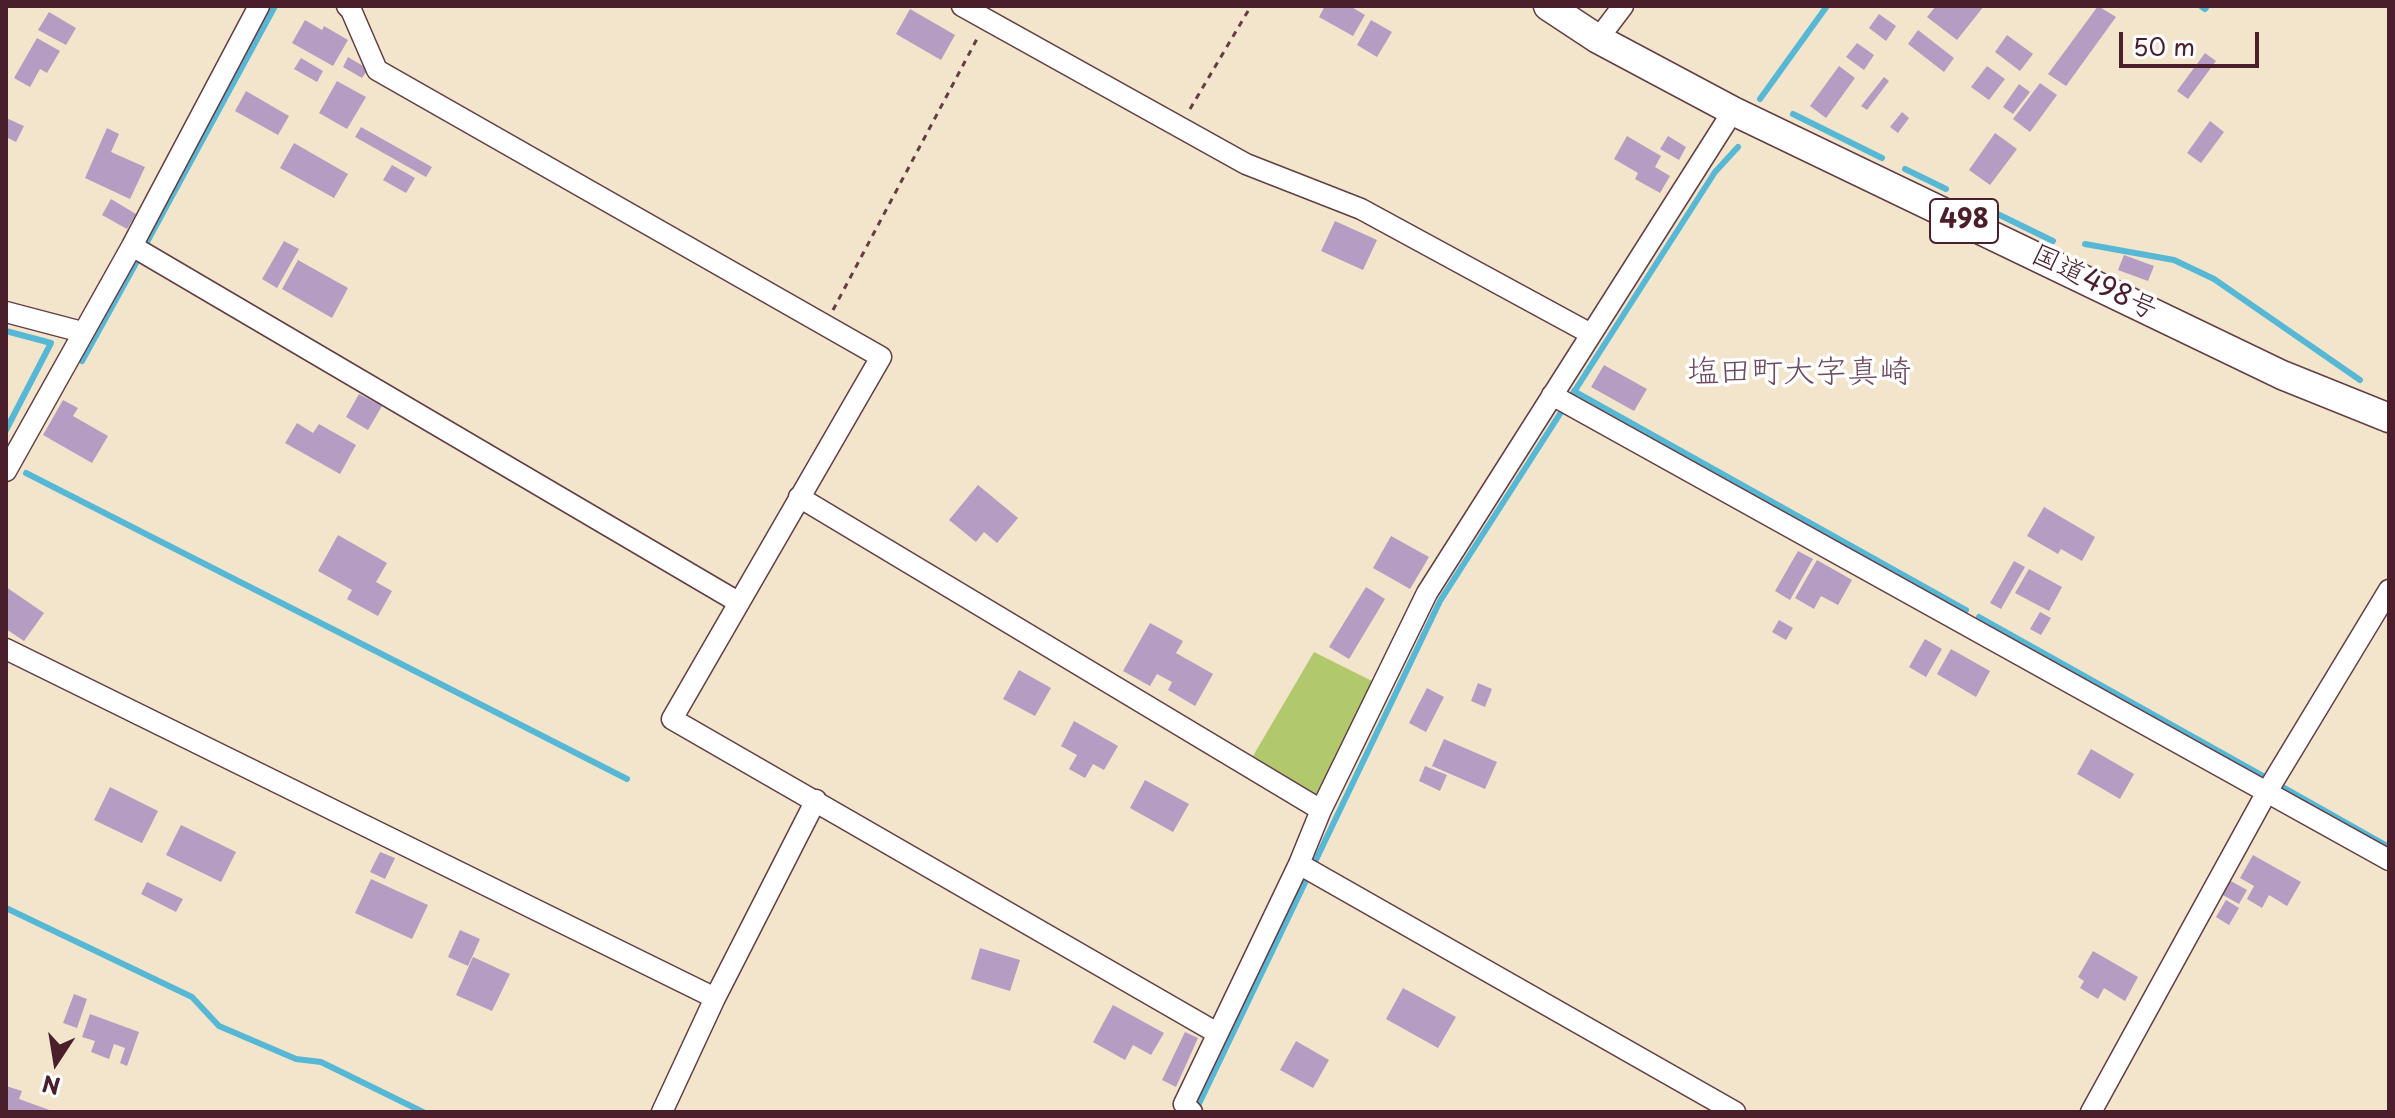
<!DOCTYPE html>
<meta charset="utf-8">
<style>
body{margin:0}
#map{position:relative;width:2395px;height:1118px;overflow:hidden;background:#f2e5cc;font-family:"Playpen Sans",sans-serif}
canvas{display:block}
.frame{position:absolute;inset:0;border:8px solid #4a1f2b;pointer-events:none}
.north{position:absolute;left:16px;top:1022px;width:80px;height:80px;-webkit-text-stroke:6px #fff;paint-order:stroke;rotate:192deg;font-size:22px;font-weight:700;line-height:32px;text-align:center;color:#4a1f2b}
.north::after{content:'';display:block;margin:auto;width:28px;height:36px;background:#4a1f2b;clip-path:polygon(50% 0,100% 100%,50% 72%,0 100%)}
.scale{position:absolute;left:2119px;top:32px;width:140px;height:36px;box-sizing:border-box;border:4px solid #4a1f2b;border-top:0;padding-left:10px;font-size:24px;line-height:28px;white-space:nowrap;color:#4a1f2b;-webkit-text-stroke:6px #fff;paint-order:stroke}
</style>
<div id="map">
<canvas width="2395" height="1118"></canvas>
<div class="frame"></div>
<div class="north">N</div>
<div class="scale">50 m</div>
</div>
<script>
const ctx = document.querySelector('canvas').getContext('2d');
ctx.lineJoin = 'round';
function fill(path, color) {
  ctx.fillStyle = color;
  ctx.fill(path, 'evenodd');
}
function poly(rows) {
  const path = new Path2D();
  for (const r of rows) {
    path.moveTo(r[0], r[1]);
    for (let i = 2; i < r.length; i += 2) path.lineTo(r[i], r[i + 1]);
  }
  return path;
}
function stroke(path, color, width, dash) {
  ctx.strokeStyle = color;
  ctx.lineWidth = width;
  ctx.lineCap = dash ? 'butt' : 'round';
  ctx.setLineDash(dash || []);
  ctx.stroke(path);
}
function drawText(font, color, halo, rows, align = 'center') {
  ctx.font = font + ' "Playpen Sans","Klee One",sans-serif';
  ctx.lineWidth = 7;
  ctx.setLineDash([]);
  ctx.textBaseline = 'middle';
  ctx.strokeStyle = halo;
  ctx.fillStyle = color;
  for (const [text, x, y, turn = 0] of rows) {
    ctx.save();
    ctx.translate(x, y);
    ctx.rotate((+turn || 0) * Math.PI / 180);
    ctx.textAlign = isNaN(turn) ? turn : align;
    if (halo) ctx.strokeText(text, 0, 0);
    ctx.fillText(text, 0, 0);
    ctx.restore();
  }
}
const green = poly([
 [1314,652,1374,682,1316,795,1253,756]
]);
const stream = poly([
 [2201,6,2205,9,2207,6],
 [1760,99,1827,6],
 [1793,114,1882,158],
 [1905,169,1946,189],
 [1973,202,2053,241],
 [147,242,275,6],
 [2085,244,2174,260,2214,279,2360,380],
 [6,331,51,343,6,430],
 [82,361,136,263],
 [1574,391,1966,610],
 [26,473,627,779],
 [1979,617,2265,777],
 [2281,786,2389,847],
 [6,908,192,997,219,1026,296,1059,321,1062,423,1112],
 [1196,1110,1440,601,1715,172,1738,147]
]);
const building = poly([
 [1325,6,1350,6,1365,15,1353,36,1319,17],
 [1936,6,1984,6,1957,40,1927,17],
 [2098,6,2116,17,2066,86,2048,74],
 [910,9,955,35,941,60,896,34],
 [49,12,76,28,66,45,38,30],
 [1879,14,1896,26,1886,41,1869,28],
 [305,20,322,30,324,26,348,40,333,66,292,43],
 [1371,20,1392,32,1377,57,1357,45],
 [1918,30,1954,58,1944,72,1908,44],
 [2007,35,2033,54,2020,71,1995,52],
 [37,38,60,51,47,73,40,69,30,87,14,78],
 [1857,43,1874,55,1864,70,1846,57],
 [2205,53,2216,61,2188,99,2177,91],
 [348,57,368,69,362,78,343,67],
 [301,58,323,71,317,82,294,69],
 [1839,66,1855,78,1826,118,1810,106],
 [1987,66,2005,79,1989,100,1971,87],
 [1884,77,1889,81,1867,110,1861,106],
 [337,81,366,97,347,129,319,113],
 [2040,83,2057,95,2030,132,2013,119],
 [2019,84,2030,92,2013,114,2003,107],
 [246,91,289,116,278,135,235,111],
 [1902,112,1909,118,1898,133,1890,127],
 [6,118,24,126,16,142,6,137],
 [2210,121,2224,132,2201,163,2187,153],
 [361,127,432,167,426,177,355,137],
 [107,128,119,134,111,152,145,167,130,199,85,178],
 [1995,133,2017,149,1990,185,1969,170],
 [1627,136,1661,156,1655,167,1670,176,1660,193,1635,179,1638,173,1614,159],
 [1668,136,1686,147,1679,160,1660,149],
 [294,143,348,174,334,198,280,168],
 [392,165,415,178,406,193,383,180],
 [111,199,136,214,127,229,102,215],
 [1335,221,1377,240,1363,270,1321,251],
 [284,241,299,249,277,288,262,279],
 [2124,255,2154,266,2148,281,2118,270],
 [298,260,348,288,332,318,282,289],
 [1604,365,1647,389,1634,411,1591,387],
 [359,394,382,406,368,430,346,417],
 [63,400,78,408,73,416,108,436,92,463,43,435],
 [297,423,313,433,319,424,356,445,340,474,285,443],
 [978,485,1018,518,997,543,984,532,976,542,949,520],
 [2044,507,2095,537,2082,561,2061,549,2058,554,2027,536],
 [338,535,387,563,376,582,392,591,378,616,347,599,352,590,318,571],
 [1391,536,1429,557,1410,589,1373,568],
 [1798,551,1813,559,1790,600,1775,591],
 [1817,560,1852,580,1838,605,1821,596,1814,609,1795,598],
 [2014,561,2025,567,2001,609,1990,603],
 [2029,569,2062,587,2049,611,2015,593],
 [6,587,44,613,24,641,6,629],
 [1366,587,1385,599,1349,659,1329,647],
 [2040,612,2051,618,2041,635,2030,629],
 [1779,620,1793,628,1786,640,1772,632],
 [1150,623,1183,641,1176,653,1213,674,1195,706,1168,690,1172,682,1157,674,1150,686,1123,671],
 [1925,639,1942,649,1926,677,1909,667],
 [1951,649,1990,671,1976,697,1937,674],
 [1019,670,1051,688,1035,716,1003,699],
 [1478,683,1492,689,1485,707,1471,701],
 [1427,688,1444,697,1426,732,1409,723],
 [1074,721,1118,746,1104,770,1093,764,1085,778,1069,769,1077,755,1061,746],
 [1444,739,1497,762,1485,789,1432,766],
 [2091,749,2134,774,2120,799,2077,774],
 [1425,766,1447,775,1440,791,1419,781],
 [1145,780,1189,804,1173,832,1130,808],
 [110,787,158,811,142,843,94,820],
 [181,825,236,852,221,882,166,855],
 [380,852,395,858,385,879,370,872],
 [2253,855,2301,882,2287,906,2269,895,2262,908,2247,899,2254,886,2240,878],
 [371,879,428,905,412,939,355,913],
 [2229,880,2247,890,2239,904,2221,894],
 [147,882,183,899,176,912,141,894],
 [2226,900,2239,908,2229,925,2216,917],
 [460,930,480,939,468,966,448,957],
 [980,948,1020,960,1010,991,971,979],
 [2093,951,2138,977,2125,1001,2104,988,2098,999,2080,988,2084,981,2078,977],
 [473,957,510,974,492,1011,456,995],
 [1403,988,1456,1017,1438,1048,1386,1019],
 [74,994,87,999,77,1028,63,1023],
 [1113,1005,1164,1033,1151,1055,1133,1045,1125,1060,1093,1042],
 [90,1014,139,1032,127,1066,120,1063,125,1048,114,1044,109,1059,91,1052,95,1041,82,1037],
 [1185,1032,1198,1038,1176,1087,1162,1080],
 [1296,1041,1329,1060,1313,1088,1280,1070],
 [6,1086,22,1091,19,1099,55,1112,6,1112]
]);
const path = poly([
 [1190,109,1251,6],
 [833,310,978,37]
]);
const minor = poly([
 [347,6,351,10,377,70,881,357,672,719,1217,1033],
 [962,6,1246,164,1361,209,1591,334],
 [1598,39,1623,6],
 [132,246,738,602],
 [6,312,82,332],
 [1552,395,2389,860],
 [6,471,132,246,259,6],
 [799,497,1321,810],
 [6,649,715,998],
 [1299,864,1735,1112],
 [662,1112,715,998,816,800],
 [1192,1112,1184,1104,1299,864,1321,810,1427,593,1733,111],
 [2091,1112,2268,790,2389,590]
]);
const highway = poly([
 [1548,6,1598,39,1733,111,2282,375,2389,418]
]);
const shields = [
 [1964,221,68]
];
const shieldNames = [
 ["498",1964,221]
];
const streetNames = [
 ["国道498号",2094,283,26]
];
const quarterNames = [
 ["塩田町大字真崎",1799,373]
];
fill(green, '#b1c86d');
stroke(stream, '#57b8d6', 6);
fill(building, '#b59cc2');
stroke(minor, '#633d43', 23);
stroke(highway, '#633d43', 31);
stroke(path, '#633d43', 3, [6, 6]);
stroke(minor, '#fff', 20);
stroke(highway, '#fff', 28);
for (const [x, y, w] of shields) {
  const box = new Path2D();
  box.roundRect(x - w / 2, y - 22, w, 44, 6);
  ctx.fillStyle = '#fff';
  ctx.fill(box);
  stroke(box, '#4a1f2b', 2);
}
drawText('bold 26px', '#4a1f2b', null, shieldNames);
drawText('28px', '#4a1f2b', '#fff', streetNames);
drawText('32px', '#6f4b60', '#fff', quarterNames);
</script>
